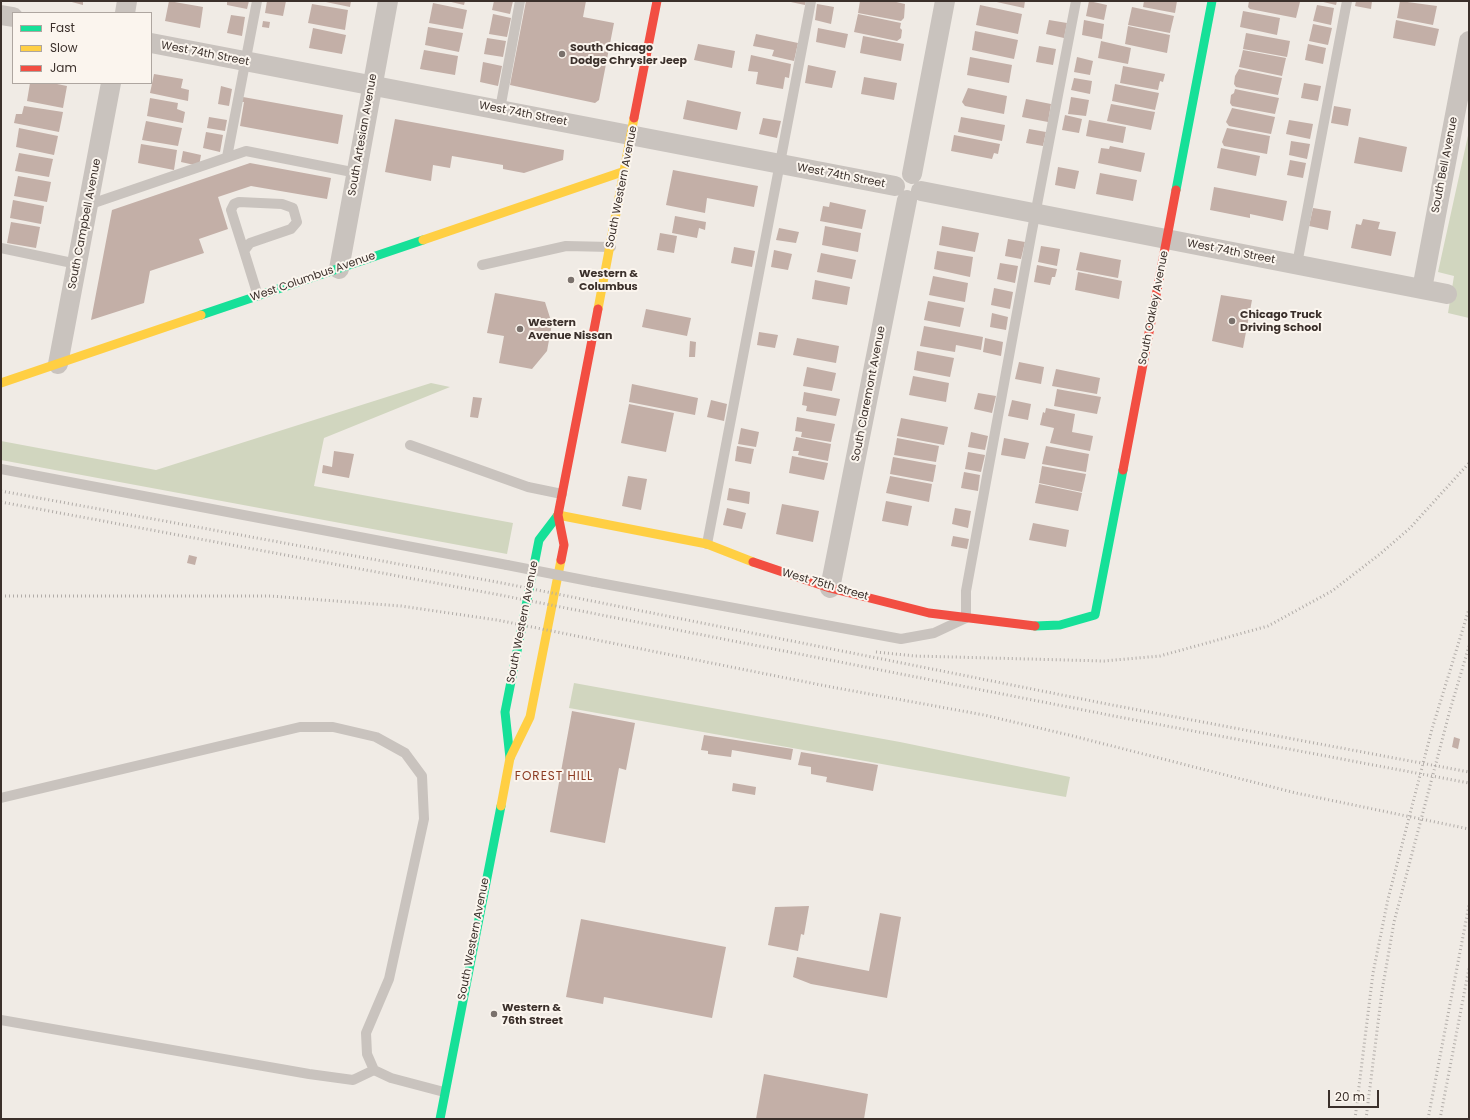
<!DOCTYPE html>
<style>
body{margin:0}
#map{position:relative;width:1470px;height:1120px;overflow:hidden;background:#f0ebe5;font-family:Poppins,sans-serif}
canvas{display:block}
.frame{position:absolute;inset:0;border:2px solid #3b302b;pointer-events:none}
.legend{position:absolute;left:12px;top:12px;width:140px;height:72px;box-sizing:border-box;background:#fbf5ee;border:1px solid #aea6a0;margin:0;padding:5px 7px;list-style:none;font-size:12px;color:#3b302b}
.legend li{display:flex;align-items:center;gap:8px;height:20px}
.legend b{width:20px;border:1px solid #aea6a0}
.scale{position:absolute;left:1328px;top:1090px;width:51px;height:18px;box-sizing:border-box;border:2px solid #3b302b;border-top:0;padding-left:5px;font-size:12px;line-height:14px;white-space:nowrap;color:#3b302b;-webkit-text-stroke:3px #fbf5ee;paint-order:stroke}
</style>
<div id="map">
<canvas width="1470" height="1120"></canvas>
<div class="frame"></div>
<ul class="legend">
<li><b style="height:5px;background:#16e098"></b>Fast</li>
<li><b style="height:5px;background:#ffcf43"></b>Slow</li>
<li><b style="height:5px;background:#f24e42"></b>Jam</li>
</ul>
<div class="scale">20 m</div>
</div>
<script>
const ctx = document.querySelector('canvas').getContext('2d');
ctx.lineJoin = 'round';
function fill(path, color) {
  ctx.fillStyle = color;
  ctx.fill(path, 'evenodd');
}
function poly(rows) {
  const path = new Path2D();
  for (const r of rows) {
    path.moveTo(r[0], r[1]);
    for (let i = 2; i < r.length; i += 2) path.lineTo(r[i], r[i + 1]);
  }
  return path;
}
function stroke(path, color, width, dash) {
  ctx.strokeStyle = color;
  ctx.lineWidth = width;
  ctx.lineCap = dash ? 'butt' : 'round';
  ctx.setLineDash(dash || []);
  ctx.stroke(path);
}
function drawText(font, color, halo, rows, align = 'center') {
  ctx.font = font + ' Poppins,sans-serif';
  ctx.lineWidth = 4;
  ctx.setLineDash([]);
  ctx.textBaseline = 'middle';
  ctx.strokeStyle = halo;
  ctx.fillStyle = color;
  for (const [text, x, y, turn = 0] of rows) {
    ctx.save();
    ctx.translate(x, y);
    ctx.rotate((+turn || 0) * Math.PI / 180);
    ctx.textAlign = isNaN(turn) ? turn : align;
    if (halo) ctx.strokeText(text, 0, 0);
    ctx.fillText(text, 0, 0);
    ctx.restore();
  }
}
const green = poly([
 [1469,131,1469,318,1448,313,1454,276,1438,272],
 [431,383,450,387,324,438,314,486,513,523,507,554,1,460,1,441,156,470],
 [574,683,900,742,1070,777,1066,797,569,708]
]);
const building = poly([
 [68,1,83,1,83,5],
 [169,1,203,7,200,28,165,21],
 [227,1,249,1,247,9,227,5],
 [267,1,286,1,283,16,265,13],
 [321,1,351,1,350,7],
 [447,1,465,1,464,5],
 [494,1,513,1,510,14,492,10],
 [526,1,586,1,583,17,614,23,599,100,595,103,510,85],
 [786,1,806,1,805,5],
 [860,1,892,1,905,4,904,18,901,21,858,13],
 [992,1,1025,1,1024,8],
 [1089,1,1107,5,1104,20,1086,16],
 [1144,1,1177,1,1175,13,1143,7],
 [1249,1,1296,1,1300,2,1296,18,1250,9,1248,7],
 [1319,1,1337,1,1336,5],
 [1356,1,1372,1,1371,9,1355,6],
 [1400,1,1437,6,1433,25,1397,18],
 [433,3,467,10,463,29,429,23],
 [312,4,348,10,345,30,308,23],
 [817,4,834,7,831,24,815,20],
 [980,5,1022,14,1018,34,976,25],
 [1317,5,1334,8,1331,25,1313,21],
 [1132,7,1174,16,1170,33,1128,25],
 [1243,11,1280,18,1277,35,1240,27],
 [493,14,511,18,507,37,489,34],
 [858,14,901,23,900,28,902,30,901,38,897,41,854,32],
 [231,15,245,17,242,36,227,33],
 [1049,20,1067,23,1064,38,1046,34],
 [1084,20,1104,24,1102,39,1082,35],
 [1396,20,1439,29,1435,46,1393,38],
 [263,21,270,22,269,28,262,27],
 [1313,24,1332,28,1328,45,1309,41],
 [1128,26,1170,35,1167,53,1125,44],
 [428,27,463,33,459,52,425,45],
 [313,28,346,35,342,54,309,48],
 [818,28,848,34,845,48,816,42],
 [975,31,1018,40,1014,59,972,50],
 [1246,33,1290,41,1287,57,1243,49],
 [756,34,798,43,794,61,772,56,774,50,753,46],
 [863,36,904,44,901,61,860,53],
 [487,38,506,41,503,57,484,54],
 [1101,41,1131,48,1128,64,1098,58],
 [698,44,735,51,732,68,694,60],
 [1308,44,1326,48,1323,64,1305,60],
 [1039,46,1056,49,1053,65,1036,62],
 [424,50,458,56,455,75,420,69],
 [1243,50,1286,58,1282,76,1239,67],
 [751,55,791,64,789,78,785,77,783,89,756,84,758,72,748,71],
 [970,57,1012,65,1009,83,967,75],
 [1077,57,1093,61,1090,75,1074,72],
 [483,62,502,66,498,86,480,82],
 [808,65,836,71,832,88,805,83],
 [1123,66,1165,74,1163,82,1160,81,1158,90,1120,83],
 [1239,69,1282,78,1278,95,1236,87,1234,84,1235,76],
 [154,74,183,79,181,88,189,90,188,101,150,93],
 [864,77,897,83,894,100,861,94],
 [1074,78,1092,81,1090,94,1071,90],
 [30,83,52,83,67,86,63,108,27,101],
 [1304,83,1321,86,1318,101,1301,98],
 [1115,84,1159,93,1155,110,1112,101],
 [221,86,232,89,229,106,218,104],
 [968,88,1007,96,1004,114,965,106,962,102],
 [1235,89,1279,98,1275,114,1232,106,1230,103,1231,95,1234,93],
 [243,97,343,115,338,144,240,126,244,102,242,102],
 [1071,97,1089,100,1086,116,1068,114],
 [150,98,178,103,177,109,185,112,183,123,147,116],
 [1026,99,1051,104,1048,122,1022,117],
 [687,100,741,112,737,130,683,119],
 [1111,104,1155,112,1151,130,1107,121],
 [24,106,63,112,59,132,14,123,16,114,22,114],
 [1334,106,1351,109,1348,126,1331,123],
 [1232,108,1275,117,1271,134,1229,126,1226,122],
 [1065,115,1082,119,1079,133,1062,130],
 [209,117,227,120,225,131,207,128],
 [961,117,1005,125,1002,141,958,132],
 [763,118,781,121,777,138,759,134],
 [395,119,564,150,563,160,524,173,503,169,503,165,452,156,450,168,433,165,431,181,385,172],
 [1089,120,1126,127,1123,143,1086,136],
 [1289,120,1313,124,1310,139,1286,134],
 [146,121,182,128,178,146,142,140],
 [19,128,58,136,54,155,16,147],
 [1227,128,1270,136,1267,154,1224,146,1222,142],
 [1029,129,1046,132,1043,146,1026,143],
 [206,132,223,135,220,152,203,148],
 [954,135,1000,144,998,154,994,153,992,159,951,151],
 [1359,137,1407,147,1402,172,1354,163],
 [1291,141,1310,144,1307,159,1289,155],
 [141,144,177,150,174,170,138,163],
 [1110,146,1145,153,1141,172,1098,163,1101,148,1109,149],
 [1221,148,1260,156,1256,176,1217,168],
 [183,151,201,155,199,166,181,162],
 [19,153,53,159,49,177,15,171],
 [1290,160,1306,163,1303,178,1287,175],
 [250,163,331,178,327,199,251,186,218,197,228,229,199,239,204,253,150,271,144,303,91,320,112,210],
 [1058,167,1079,171,1075,189,1055,185],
 [673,170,758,186,754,207,707,198,705,213,666,205],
 [1100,173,1137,180,1133,201,1096,194],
 [18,176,51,182,47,202,14,196],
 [1214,187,1287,201,1283,221,1250,214,1250,218,1210,210],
 [13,200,44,206,41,224,10,218],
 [830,202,866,210,862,229,820,221,823,206,829,207],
 [1313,208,1331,211,1328,230,1309,226],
 [675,216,706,222,705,230,699,228,697,238,672,233],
 [1363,219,1380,222,1378,229,1396,232,1391,256,1351,248,1356,224,1361,225],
 [11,222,40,227,36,248,7,243],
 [825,226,861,233,858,252,822,245],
 [942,226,979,233,975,252,939,245],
 [779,228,799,232,796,243,776,240],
 [660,233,677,236,674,253,657,250],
 [1008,239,1025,242,1021,259,1005,256],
 [1041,246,1060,249,1057,266,1038,262],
 [734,247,755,251,752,267,731,263],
 [774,250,792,254,788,270,771,267],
 [937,251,973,257,970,277,934,269],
 [1080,252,1121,260,1118,278,1076,270],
 [821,253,856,260,852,279,817,272],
 [1000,263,1018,266,1015,283,997,279],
 [1037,265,1057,269,1055,277,1052,277,1050,285,1034,282],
 [1078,272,1122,281,1119,299,1075,290],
 [933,276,968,283,965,302,929,295],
 [815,280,850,287,847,305,812,299],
 [994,288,1013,292,1010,309,991,305],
 [495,293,545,302,552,324,547,351,532,369,499,363,504,336,487,333],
 [1221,295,1252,300,1243,348,1212,341],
 [928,301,964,308,960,327,924,320],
 [646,309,691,318,687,336,642,327],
 [992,313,1008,317,1006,330,990,327],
 [924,326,983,337,981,350,956,345,955,352,920,346],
 [759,332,778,335,775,348,757,345],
 [797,338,839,346,836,363,793,355],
 [985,338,1003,342,1001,356,983,352],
 [690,341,696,342,695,357,689,357],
 [917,351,954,358,950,377,914,370],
 [1019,362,1044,367,1041,384,1015,379],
 [807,367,836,373,832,391,803,386],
 [1056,369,1100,378,1097,394,1052,386],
 [913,376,949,383,946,402,909,395],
 [632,384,698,398,695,415,629,402],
 [1057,389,1101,397,1097,414,1054,406],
 [804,392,840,399,836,416,806,411,807,406,802,405],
 [978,393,996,396,992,413,974,409],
 [473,397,482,398,478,418,470,417],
 [711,400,727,404,724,421,707,417],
 [1012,400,1031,404,1028,420,1008,416],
 [629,404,674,413,666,452,621,443],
 [1046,408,1075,414,1072,432,1093,436,1090,451,1050,443,1054,428,1040,425,1043,412,1045,413],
 [797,417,835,424,831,442,801,437,802,432,795,431],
 [901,418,948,427,944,445,897,436],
 [741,428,759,432,756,447,738,444],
 [971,432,988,436,985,450,968,447],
 [796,437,831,444,828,461,798,455,799,451,793,451],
 [897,438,939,446,936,462,894,455],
 [1004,438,1029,443,1025,459,1001,455],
 [737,446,754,449,751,464,735,461],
 [1046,446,1089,454,1086,472,1042,464],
 [334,451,354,454,349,478,322,473,323,465,332,467],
 [968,452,985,455,981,472,965,469],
 [792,456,828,463,824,480,789,473],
 [893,457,936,465,933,482,890,474],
 [1042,466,1086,474,1082,492,1039,483],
 [964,472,980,475,978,491,961,488],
 [628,476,647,479,641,510,622,506],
 [890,476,932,484,929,502,886,493],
 [1039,484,1082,493,1078,511,1035,503],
 [729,488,750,492,749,504,727,500],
 [886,501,912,506,908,526,882,521],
 [782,504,819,511,813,542,776,534],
 [727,508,746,513,742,529,723,525],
 [955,508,971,511,968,528,952,524],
 [1033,523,1069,530,1066,547,1029,540],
 [953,536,969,539,967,549,951,546],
 [189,555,197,557,195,565,187,563],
 [572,711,635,723,626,770,619,768,605,843,550,832],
 [704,735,793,749,791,760,732,750,731,757,708,754,708,751,701,750],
 [1454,737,1460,739,1458,749,1452,747],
 [801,752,878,765,873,791,826,782,827,777,811,774,811,767,798,765],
 [733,783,756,787,755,795,732,791],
 [809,906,804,935,801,934,798,951,768,945,775,907],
 [880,913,901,917,887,998,811,984,793,977,797,957,869,971],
 [581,919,726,947,712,1018,604,997,603,1004,566,997],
 [764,1074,868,1094,864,1119,756,1119]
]);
const lane = poly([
 [500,109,520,1],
 [227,157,257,1],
 [88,205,246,151,357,173],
 [1,248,77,264],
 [244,251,231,210,234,204,239,202,282,204,293,208,297,222,291,229,250,243,244,251,258,296],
 [1297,264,1347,1],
 [482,265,566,246,611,247],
 [410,445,528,487,562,494],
 [1,469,507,565],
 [707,544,811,1],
 [594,582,901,639,934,633,966,618,966,591,1031,236,1076,1],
 [1,798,300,727,333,727,376,737,405,753,422,776,424,819,389,979,366,1033,367,1054,374,1070,391,1078,444,1092],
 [1,1020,309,1074,353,1080,374,1070]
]);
const street = poly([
 [125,13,127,1],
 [1,15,13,17],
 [151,43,895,186],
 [912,174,945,1],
 [921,191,1447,294],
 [339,269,388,1],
 [1422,289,1469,41],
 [58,364,111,83],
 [830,588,907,200]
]);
const fast = poly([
 [1176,190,1212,1],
 [201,315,423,240],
 [1035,626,1060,625,1095,615,1123,470],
 [510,758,505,712,539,540,558,515],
 [440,1119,501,806]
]);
const slow = poly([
 [423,240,625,171],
 [598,309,634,118],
 [1,383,201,315],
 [558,515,707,544,753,562],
 [501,806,510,758,530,717,561,560]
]);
const jam = poly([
 [634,118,657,1],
 [1123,470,1176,190],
 [561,560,564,545,558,515,598,309],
 [753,562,830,588,929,613,1035,626]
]);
const rail = poly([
 [1,491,502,583,1112,705,1469,772],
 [1,502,500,595,1119,717,1469,783],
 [1,596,270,596,401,606,497,620,826,686,984,715,1069,735,1296,793,1469,829],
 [876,652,915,656,1104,661,1160,656,1268,626,1332,591,1380,554,1410,528,1469,463],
 [1355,1119,1373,973,1388,899,1432,729,1469,609],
 [1366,1119,1382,991,1394,922,1450,710,1469,646],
 [1428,1119,1469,905],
 [1440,1119,1469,968]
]);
const laneBridge = poly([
 [507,565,594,582]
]);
const markers = [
 [562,54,4,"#7a716c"],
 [571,280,4,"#7a716c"],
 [1232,321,4,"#7a716c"],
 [520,329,4,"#7a716c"],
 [494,1014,4,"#7a716c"]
];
const poiNames = [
 ["South Chicago",570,48],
 ["Dodge Chrysler Jeep",570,61],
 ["Western &",579,274],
 ["Columbus",579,287],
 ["Chicago Truck",1240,315],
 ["Driving School",1240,328],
 ["Western",528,323],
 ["Avenue Nissan",528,336],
 ["Western &",502,1008],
 ["76th Street",502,1021]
];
const streetNames = [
 ["West 74th Street",205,54,11],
 ["West 74th Street",523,114,11],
 ["South Artesian Avenue",363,135,-80],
 ["South Bell Avenue",1445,165,-79],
 ["West 74th Street",841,176,11],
 ["South Western Avenue",622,187,-79],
 ["South Campbell Avenue",85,224,-79],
 ["West 74th Street",1231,252,11],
 ["West Columbus Avenue",313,277,-19],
 ["South Oakley Avenue",1154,308,-79],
 ["South Claremont Avenue",869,394,-79],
 ["West 75th Street",825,585,16],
 ["South Western Avenue",523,622,-79],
 ["South Western Avenue",474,939,-79]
];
const neighbourhoodNames = [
 ["FOREST HILL",554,777]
];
fill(green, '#d1d6bf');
fill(building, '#c3afa7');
stroke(lane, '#c9c3be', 10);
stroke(street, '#c9c3be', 20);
stroke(fast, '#16e098', 9);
stroke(slow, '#ffcf43', 9);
stroke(jam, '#f24e42', 9);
stroke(rail, '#b1aca8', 3, [1, 3]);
stroke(laneBridge, '#c9c3be', 10);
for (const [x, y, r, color] of markers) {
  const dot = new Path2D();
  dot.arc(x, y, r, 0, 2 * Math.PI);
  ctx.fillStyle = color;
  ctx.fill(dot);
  stroke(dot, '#fbf5ee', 1.5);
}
drawText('bold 11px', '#3b302b', '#fbf5ee', poiNames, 'left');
drawText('11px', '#3b302b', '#fbf5ee', streetNames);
ctx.letterSpacing = '1px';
drawText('12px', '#8c3b22', '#fbf5ee', neighbourhoodNames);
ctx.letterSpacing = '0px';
</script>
